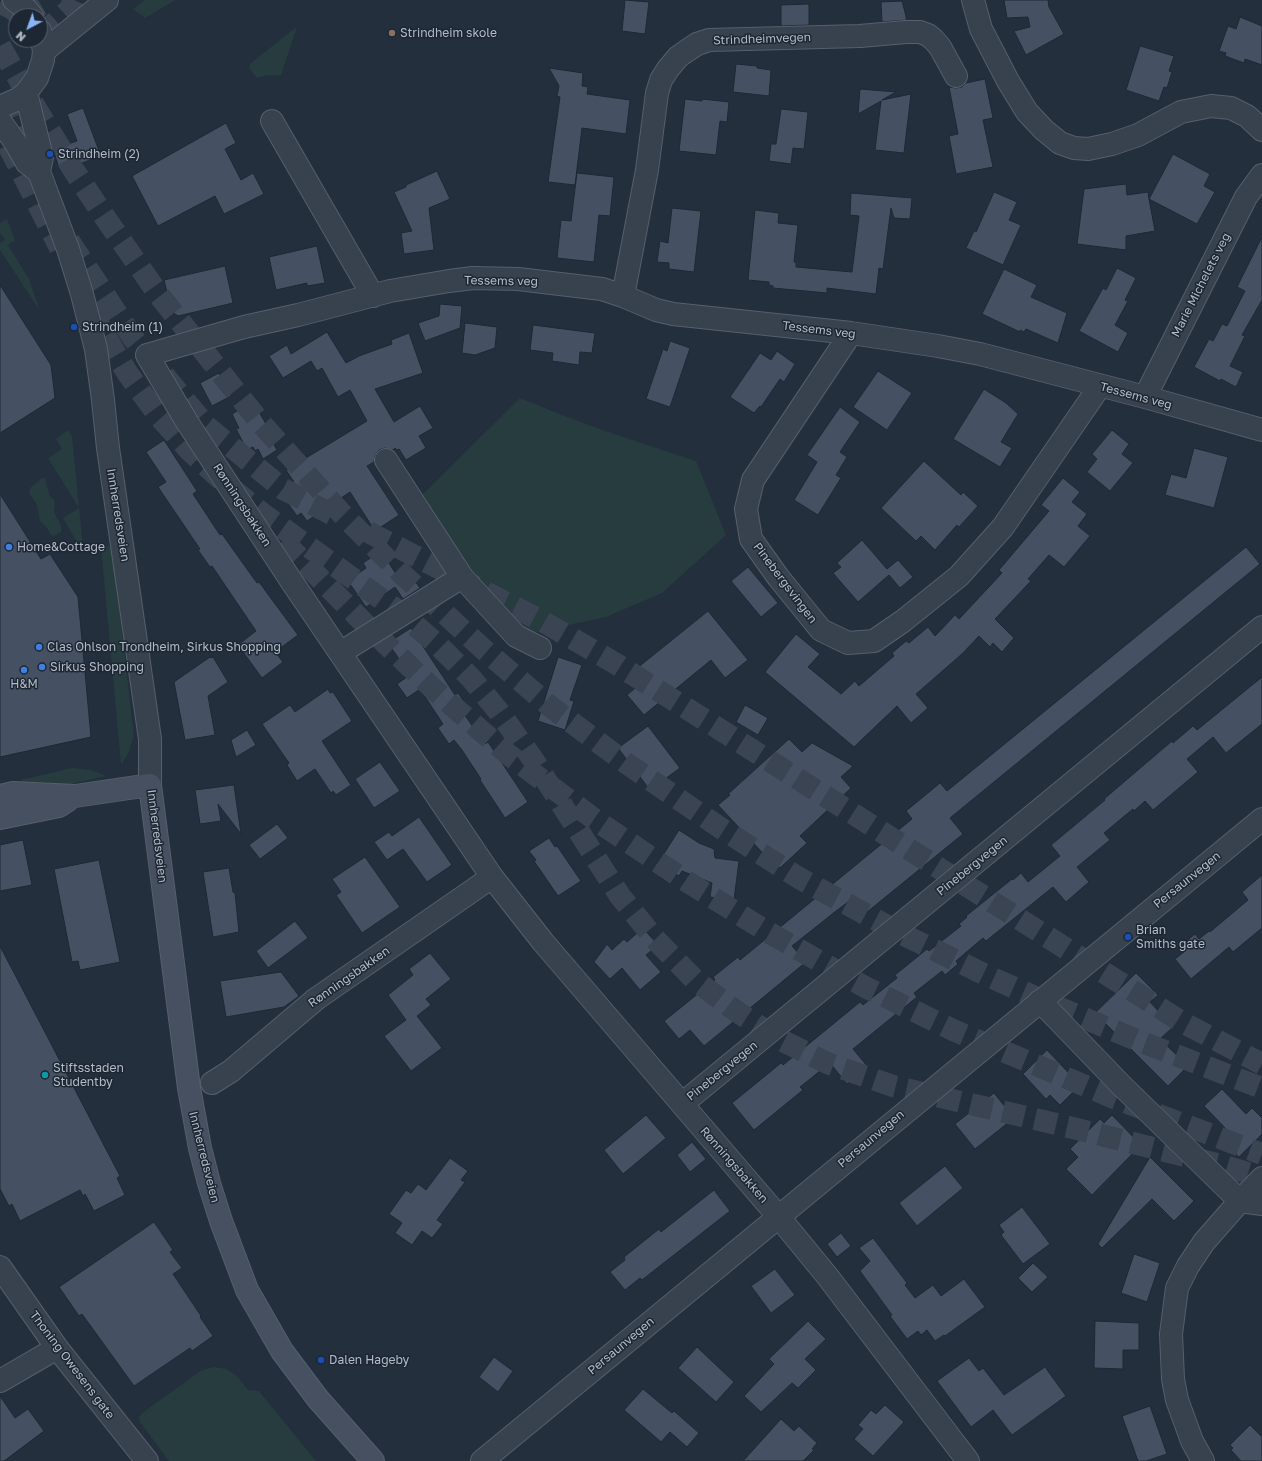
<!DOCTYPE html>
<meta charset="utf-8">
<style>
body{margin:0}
#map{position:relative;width:1262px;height:1461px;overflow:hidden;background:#242f3e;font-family:"Golos Text",sans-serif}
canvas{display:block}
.north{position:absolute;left:8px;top:8px;width:40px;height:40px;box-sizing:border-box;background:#1d2633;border:1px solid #59626f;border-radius:50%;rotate:221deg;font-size:11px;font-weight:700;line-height:16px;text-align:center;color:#b4bcc9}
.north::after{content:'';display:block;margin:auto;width:14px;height:18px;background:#8ab4f8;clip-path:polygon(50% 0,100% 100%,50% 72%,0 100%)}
</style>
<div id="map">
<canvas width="1262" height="1461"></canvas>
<div class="north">N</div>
</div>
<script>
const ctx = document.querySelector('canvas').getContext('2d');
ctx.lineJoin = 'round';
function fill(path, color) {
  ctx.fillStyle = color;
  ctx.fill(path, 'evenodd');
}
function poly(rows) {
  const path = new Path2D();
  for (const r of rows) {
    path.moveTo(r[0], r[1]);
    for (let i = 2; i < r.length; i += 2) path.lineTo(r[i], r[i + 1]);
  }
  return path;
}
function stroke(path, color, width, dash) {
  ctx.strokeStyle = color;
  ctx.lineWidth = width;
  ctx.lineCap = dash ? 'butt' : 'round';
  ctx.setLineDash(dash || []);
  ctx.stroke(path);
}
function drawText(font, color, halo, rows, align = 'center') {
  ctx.font = font + ' "Golos Text",sans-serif';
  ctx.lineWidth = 3;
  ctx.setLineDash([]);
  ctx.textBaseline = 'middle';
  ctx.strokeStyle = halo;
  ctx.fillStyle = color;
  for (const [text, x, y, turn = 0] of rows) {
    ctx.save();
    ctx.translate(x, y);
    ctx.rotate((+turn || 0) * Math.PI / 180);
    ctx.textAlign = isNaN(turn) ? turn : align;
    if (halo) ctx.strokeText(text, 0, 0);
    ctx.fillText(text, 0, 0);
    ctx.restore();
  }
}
const green = poly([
 [145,0,175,0,145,18,133,9],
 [295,28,296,30,281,75,266,75,257,78,249,68,250,64],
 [7,219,15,240,8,245,29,279,40,311,0,250,0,243,5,240,0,233,0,223],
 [520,398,559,414,611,433,696,461,726,535,662,593,606,617,531,633,523,630,488,594,419,498],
 [68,430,72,437,83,547,80,547,63,518,79,508,48,458,62,449,56,439],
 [42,478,45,479,50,496,54,500,55,504,54,512,61,525,61,532,54,536,51,535,47,528,40,521,37,505,29,493,30,488],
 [112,546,134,736,127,756,121,764,101,547],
 [72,768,91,770,106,776,52,788,24,785,20,780],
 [214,1367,226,1369,236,1375,248,1390,259,1391,316,1461,169,1461,140,1422,139,1417,142,1413,202,1370]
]);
const building = poly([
 [625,0,649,2,645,34,622,31,625,0],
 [1004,0,1048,0,1049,7,1064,34,1026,55,1014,31,1030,27,1028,17,1007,18,1004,0],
 [902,1,907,20,882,22,881,2,902,1],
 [809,4,809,25,781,26,781,5,809,4],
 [1240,17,1262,26,1262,65,1245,59,1244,63,1225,56,1226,53,1219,51,1228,26,1236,29,1240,17],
 [1140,46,1174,56,1169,71,1172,72,1167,88,1164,87,1159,101,1126,90,1140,46],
 [736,64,757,66,757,68,771,70,769,96,733,92,736,64],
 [549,68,583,73,582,86,588,87,587,94,630,100,626,134,582,128,575,185,548,182,560,97,557,96,559,86,549,68],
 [985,79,993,118,983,120,993,167,956,174,949,136,958,134,949,87,956,88,962,87,966,83,985,79],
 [860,89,896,92,882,100,911,94,904,153,875,150,881,101,858,114,860,89],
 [685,99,702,101,702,99,729,102,727,122,720,121,716,155,679,151,685,99],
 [83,108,101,156,60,171,53,149,77,141,67,114,83,108],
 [781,109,808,112,804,149,793,148,791,164,769,161,771,144,776,144,781,109],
 [226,123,236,143,225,149,241,180,253,173,264,194,224,214,215,196,158,226,132,176,226,123],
 [1173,154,1210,174,1204,186,1215,192,1197,224,1149,199,1155,231,1126,236,1126,250,1077,244,1084,189,1126,184,1127,195,1148,192,1149,199,1173,154],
 [437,171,450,199,429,208,434,250,404,254,401,233,412,231,394,192,406,187,406,185,437,171],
 [577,173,614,177,610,216,599,215,594,262,557,258,561,220,571,221,577,173],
 [994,192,1017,202,1009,220,1021,225,1003,265,966,248,974,231,976,232,994,192],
 [851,193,912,198,910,219,894,218,891,208,883,269,879,268,876,294,827,288,827,293,773,288,773,286,769,285,769,282,748,280,755,210,779,213,778,223,798,225,794,262,796,262,796,267,852,272,859,216,850,215,851,193],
 [672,208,701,211,694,272,669,269,669,263,657,262,660,241,668,243,672,208],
 [1262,237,1262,300,1242,335,1245,336,1230,366,1243,372,1236,387,1221,379,1220,381,1194,367,1209,339,1213,341,1222,324,1227,326,1245,291,1237,287,1262,237],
 [317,246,325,283,307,286,307,283,276,290,269,257,317,246],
 [225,266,233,303,178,316,172,312,164,280,225,266],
 [1117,268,1136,278,1125,300,1128,301,1115,325,1128,333,1118,352,1079,331,1103,288,1106,290,1117,268],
 [1004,269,1037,285,1031,297,1067,313,1058,343,1026,329,1024,332,1020,330,1020,332,982,314,1004,269],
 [0,285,51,365,55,398,0,433,0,285],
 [440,304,462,306,460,328,425,341,418,323,439,316,440,304],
 [465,323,497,327,495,348,475,355,462,353,465,323],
 [533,325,595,333,592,353,580,352,579,365,552,361,553,353,530,350,533,325],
 [327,332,346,363,359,356,392,344,391,340,409,333,423,373,375,389,394,422,420,406,433,428,419,436,426,448,406,460,399,449,397,450,395,448,393,450,385,448,379,450,375,455,374,462,367,466,399,515,375,531,350,492,307,521,301,513,297,516,287,502,292,499,285,488,294,482,286,470,367,421,350,390,338,397,322,368,317,371,311,361,283,378,269,356,287,345,291,354,327,332],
 [670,341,690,348,670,407,646,399,663,349,667,351,670,341],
 [777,351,795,364,784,382,780,379,761,407,760,406,754,413,730,397,760,353,771,360,777,351],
 [878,371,912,393,887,430,853,407,878,371],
 [219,373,231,396,212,406,200,383,219,373],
 [984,389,1006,403,1018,414,1001,442,1012,448,1000,467,953,439,984,389],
 [249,404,250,407,255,405,273,436,270,438,277,450,263,459,258,449,255,451,253,447,247,450,236,429,239,428,232,414,249,404],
 [840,407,860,422,840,452,847,457,836,475,841,478,818,515,794,500,817,462,807,455,840,407],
 [1112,430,1129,444,1122,454,1133,463,1110,491,1087,472,1097,459,1092,454,1112,430],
 [164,440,197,491,193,494,220,535,222,534,257,583,259,582,298,635,275,652,283,662,262,678,238,645,256,631,212,566,210,567,198,550,200,549,158,487,166,482,146,452,164,440],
 [1194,448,1228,457,1214,508,1165,495,1171,474,1186,478,1194,448],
 [924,461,961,495,963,492,978,506,959,527,957,525,935,550,921,536,916,541,881,508,924,461],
 [1063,478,1080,492,1072,502,1087,514,1078,526,1090,536,1064,567,1049,555,1028,579,1031,581,995,619,1014,638,1002,652,993,643,990,647,979,636,962,654,916,694,928,708,911,723,897,706,854,747,765,672,796,634,820,654,808,667,841,694,855,681,859,686,894,656,892,653,906,641,909,643,928,627,935,636,955,615,959,619,1002,573,999,570,1049,511,1041,505,1063,478],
 [0,494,41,559,50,554,78,597,91,737,0,757,0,494],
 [862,540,887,569,898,560,913,577,900,588,889,575,858,602,833,573,841,567,837,563,862,540],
 [1246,547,1260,564,950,818,963,834,861,917,848,902,836,911,792,946,806,962,704,1046,690,1030,679,1039,664,1021,715,980,713,977,738,957,740,960,912,819,906,811,940,783,947,791,1246,547],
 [381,551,400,580,410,574,420,588,403,599,395,587,366,607,348,581,366,568,363,563,381,551],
 [748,567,778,603,761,617,731,581,748,567],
 [708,611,748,660,725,678,711,660,644,715,627,695,640,684,631,673,708,611],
 [411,628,455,695,458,693,470,710,464,714,485,744,488,742,528,802,505,818,480,780,481,779,462,750,454,740,449,744,438,728,443,724,420,689,407,698,397,684,410,675,388,643,411,628],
 [210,657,211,658,213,657,228,682,208,696,215,735,185,740,174,682,210,657],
 [558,657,582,665,570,700,574,701,565,730,538,721,558,657],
 [1262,677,1262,724,1226,753,1213,737,1187,759,1198,772,1153,810,1145,801,1134,811,1133,809,1104,833,1110,840,1077,867,1089,882,1066,902,1053,887,986,941,983,938,956,961,958,964,945,975,942,971,914,993,917,997,853,1049,868,1067,847,1084,830,1063,800,1087,803,1090,754,1130,732,1103,781,1063,783,1065,860,1002,863,1005,897,978,895,975,927,949,929,951,961,926,959,924,967,917,966,916,1012,879,1013,880,1021,873,1028,882,1060,856,1051,845,1105,800,1104,799,1172,741,1173,743,1193,726,1197,730,1262,677],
 [328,689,330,693,333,692,352,721,322,741,351,785,336,795,333,791,331,793,315,769,297,781,287,765,289,763,262,724,290,705,295,712,328,689],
 [745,705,768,718,758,735,736,722,745,705],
 [648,726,680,768,650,790,618,748,648,726],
 [247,730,256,745,236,757,231,740,247,730],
 [789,739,802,752,812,743,853,766,841,777,851,788,800,836,807,843,780,868,774,861,772,863,718,805,730,795,728,794,789,739],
 [380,762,400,791,374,808,355,779,380,762],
 [234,785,241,834,218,804,221,821,200,824,195,790,234,785],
 [419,817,452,865,427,882,403,849,387,860,374,842,389,832,392,836,419,817],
 [277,824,288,838,260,859,249,845,277,824],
 [679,830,699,843,714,849,715,858,739,861,734,900,710,897,712,883,682,871,679,876,658,863,679,830],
 [549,838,555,847,557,846,581,881,558,896,534,861,536,860,529,851,549,838],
 [23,840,32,885,0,891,0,845,23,840],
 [365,857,400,907,362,933,336,895,341,892,332,879,365,857],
 [99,860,120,962,80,970,78,961,72,962,54,869,99,860],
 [229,868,233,892,235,893,239,932,213,937,203,872,229,868],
 [1262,875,1262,928,1233,952,1229,947,1191,979,1175,959,1185,951,1181,945,1195,934,1199,939,1209,931,1210,932,1248,900,1242,892,1262,875],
 [295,921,308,938,268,968,256,951,295,921],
 [643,928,658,945,646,955,661,972,640,990,622,968,610,979,594,962,607,944,612,950,624,939,627,942,643,928],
 [0,946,120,1176,117,1178,125,1195,94,1211,85,1194,83,1196,80,1190,20,1221,12,1204,9,1206,0,1189,0,946],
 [430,953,451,979,426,999,431,1005,417,1016,442,1048,411,1071,384,1036,406,1020,388,995,413,975,409,969,430,953],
 [281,972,299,996,284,1007,226,1017,220,981,281,972],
 [1136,973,1158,995,1150,1002,1173,1027,1160,1039,1188,1066,1168,1086,1095,1013,1136,973],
 [1047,1050,1080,1085,1060,1105,1050,1095,1046,1099,1023,1074,1047,1050],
 [1222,1089,1246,1114,1252,1108,1262,1118,1262,1134,1239,1157,1220,1139,1228,1131,1204,1106,1222,1089],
 [994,1093,1014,1118,975,1149,955,1124,994,1093],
 [646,1115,666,1138,623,1174,604,1150,646,1115],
 [1112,1115,1141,1145,1092,1195,1066,1169,1078,1157,1070,1149,1100,1119,1104,1123,1112,1115],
 [692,1142,706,1159,690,1172,677,1155,692,1142],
 [1150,1157,1194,1201,1174,1221,1152,1199,1102,1248,1098,1244,1150,1157],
 [450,1158,468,1171,461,1180,465,1182,437,1220,443,1224,432,1238,422,1231,412,1245,395,1233,402,1223,389,1214,406,1190,411,1193,418,1184,426,1190,450,1158],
 [945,1166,963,1188,917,1226,899,1203,945,1166],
 [714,1190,730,1211,642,1280,640,1278,625,1290,610,1272,625,1260,624,1257,659,1229,661,1232,714,1190],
 [1022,1207,1050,1244,1023,1264,1001,1235,1004,1232,999,1225,1022,1207],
 [154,1222,173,1250,170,1252,182,1268,173,1274,201,1316,200,1317,213,1336,192,1351,190,1348,134,1386,82,1314,79,1316,59,1287,154,1222],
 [841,1233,851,1246,837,1257,827,1244,841,1233],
 [873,1238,907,1283,905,1285,915,1298,933,1285,941,1296,964,1279,985,1307,945,1336,944,1335,935,1341,927,1330,921,1335,918,1331,907,1339,890,1316,892,1315,860,1271,870,1261,859,1248,873,1238],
 [1134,1254,1160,1263,1147,1302,1121,1293,1134,1254],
 [1033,1263,1048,1277,1032,1292,1018,1278,1033,1263],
 [775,1269,795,1295,771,1313,751,1286,775,1269],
 [808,1321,826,1339,805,1359,816,1370,798,1388,792,1383,761,1412,744,1396,774,1364,769,1359,808,1321],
 [1095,1321,1139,1323,1139,1350,1123,1350,1123,1369,1094,1368,1095,1321],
 [697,1347,734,1382,716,1402,678,1368,697,1347],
 [494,1357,513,1371,498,1392,479,1377,494,1357],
 [969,1358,979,1371,983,1368,1004,1395,1045,1367,1066,1396,1012,1435,993,1410,971,1427,937,1381,969,1358],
 [643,1389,672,1413,674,1411,699,1433,687,1447,670,1432,661,1442,624,1410,643,1389],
 [0,1396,15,1418,28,1409,44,1431,4,1461,0,1461,0,1396],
 [885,1405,904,1422,873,1456,854,1439,863,1429,858,1425,871,1410,876,1414,885,1405],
 [1150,1406,1167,1454,1146,1461,1138,1461,1122,1416,1150,1406],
 [781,1419,794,1431,799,1426,817,1443,812,1449,814,1450,803,1461,743,1461,781,1419],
 [1250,1425,1262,1437,1262,1461,1241,1461,1231,1450,1233,1448,1230,1445,1250,1425]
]);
const secondaryTunnel = poly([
 [0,3,11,8,21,16],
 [22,16,49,0],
 [40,36,70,9,74,0]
]);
const trunkTunnel = poly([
 [0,46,29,97,73,169,104,216,159,295,260,422,342,514,402,574,482,648,551,707,626,763,722,829,799,878,904,935,988,976,1053,1005,1139,1041,1262,1088],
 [5,97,29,155],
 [8,145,60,248],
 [69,241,133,338,206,426,283,489,339,518],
 [90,307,102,331,128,374,158,415,190,451,226,484,263,514,401,613,439,646,471,678,499,712,532,758,620,896,655,939,696,981,736,1011,779,1039,827,1063,893,1086,1069,1127,1221,1165,1262,1177],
 [368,532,542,621,618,665,1182,1022,1262,1064],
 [283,541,368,627,440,695,509,755,594,819,686,881,766,931,865,987,953,1030,1114,1098,1262,1154]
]);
const minor = poly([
 [14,0,26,9,32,16],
 [973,0,981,29,1008,81,1027,112,1044,130,1060,143,1074,148,1088,149,1112,144,1138,135,1181,112,1211,106,1231,108,1247,116,1262,130],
 [44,51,107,0],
 [26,93,42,157,39,172],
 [0,107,18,99,26,93,37,78,43,60,44,51,40,31],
 [0,121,15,142,27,163,39,172,68,249,82,294,96,349,103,400,108,448,150,739,150,785],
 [272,121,373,296],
 [623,296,647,170,657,93,661,80,668,69,678,57,688,50,697,44,709,40,860,36,906,32,920,32,928,35,934,40,940,47,956,76],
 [851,333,753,480,746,509,751,539,778,577,821,630,848,643,874,641,903,621,959,576,1003,527,1100,386],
 [1145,397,1246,197,1262,175],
 [462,577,516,636,540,648],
 [340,653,462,577,386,460],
 [1040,1001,1121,1085,1240,1201,1262,1204],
 [212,1083,231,1071,316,999,492,877],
 [682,1104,1262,627],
 [0,1267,57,1348,147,1461],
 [0,1381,57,1348],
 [968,1461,828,1277,778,1216,543,942,492,877,292,582,187,422,147,355,244,327,298,315,390,291,449,281,473,278,518,279,602,289,623,296,656,310,673,314,851,333,938,346,980,354,1145,397,1262,430],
 [1203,1461,1192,1441,1177,1400,1173,1379,1171,1334,1177,1288,1188,1266,1204,1242,1240,1201,1262,1178]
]);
const tertiary = poly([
 [482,1461,1262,819]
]);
const secondary = poly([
 [0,796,13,793,75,796,150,785,189,1088,200,1148,209,1183,221,1221,247,1290,282,1351,318,1399,373,1461],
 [0,818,59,806,68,800]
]);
const markers = [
 [392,33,4,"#8d6e63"],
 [50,154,4,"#1a4fb4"],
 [74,327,4,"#1a4fb4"],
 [9,547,4,"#3f7fe0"],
 [39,647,4,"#3f7fe0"],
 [42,667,4,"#3f7fe0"],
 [24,670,4,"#3f7fe0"],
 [1128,937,4,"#1a4fb4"],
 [45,1075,4,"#0f9aa8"],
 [321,1360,4,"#1a4fb4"]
];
const poiNames = [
 ["Strindheim skole",400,33],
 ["Strindheim (2)",58,154],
 ["Strindheim (1)",82,327],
 ["Home&Cottage",17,547],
 ["Clas Ohlson Trondheim, Sirkus Shopping",47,647],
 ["Sirkus Shopping",50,667],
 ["H&M",24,684,"center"],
 ["Brian",1136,930],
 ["Smiths gate",1136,944],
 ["Stiftsstaden",53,1068],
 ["Studentby",53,1082],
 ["Dalen Hageby",329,1360]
];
const streetNames = [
 ["Strindheimvegen",762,39,-2],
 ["Tessems veg",501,281,1],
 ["Marie Michelets veg",1201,285,-63],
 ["Tessems veg",819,330,7],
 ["Tessems veg",1136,396,15],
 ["Rønningsbakken",242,505,57],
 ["Innherredsveien",118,515,81],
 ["Pinebergsvingen",785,583,53],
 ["Innherredsveien",157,836,83],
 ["Pinebergvegen",972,866,-39],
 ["Persaunvegen",1187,880,-39],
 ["Rønningsbakken",349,977,-35],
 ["Pinebergvegen",722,1071,-39],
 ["Persaunvegen",871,1139,-40],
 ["Innherredsveien",204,1157,76],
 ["Rønningsbakken",734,1165,49],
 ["Persaunvegen",621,1346,-40],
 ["Thoning Owesens gate",72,1365,53]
];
fill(green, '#263c3f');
fill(building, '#455162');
stroke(building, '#1f2835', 1);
stroke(secondaryTunnel, '#3a4453', 22, [22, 11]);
stroke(trunkTunnel, '#3a4453', 22, [22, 11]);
stroke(minor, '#565f6c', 24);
stroke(tertiary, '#565f6c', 24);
stroke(secondary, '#565f6c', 24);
stroke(minor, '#38414e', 22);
stroke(tertiary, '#38414e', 22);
stroke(secondary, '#465061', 22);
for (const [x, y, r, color] of markers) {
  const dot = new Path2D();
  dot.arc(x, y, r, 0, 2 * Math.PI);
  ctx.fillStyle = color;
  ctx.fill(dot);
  stroke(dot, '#1d2633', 1.5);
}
drawText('12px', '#b4bcc9', '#1d2633', poiNames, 'left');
drawText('12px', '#b4bcc9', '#1d2633', streetNames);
</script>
